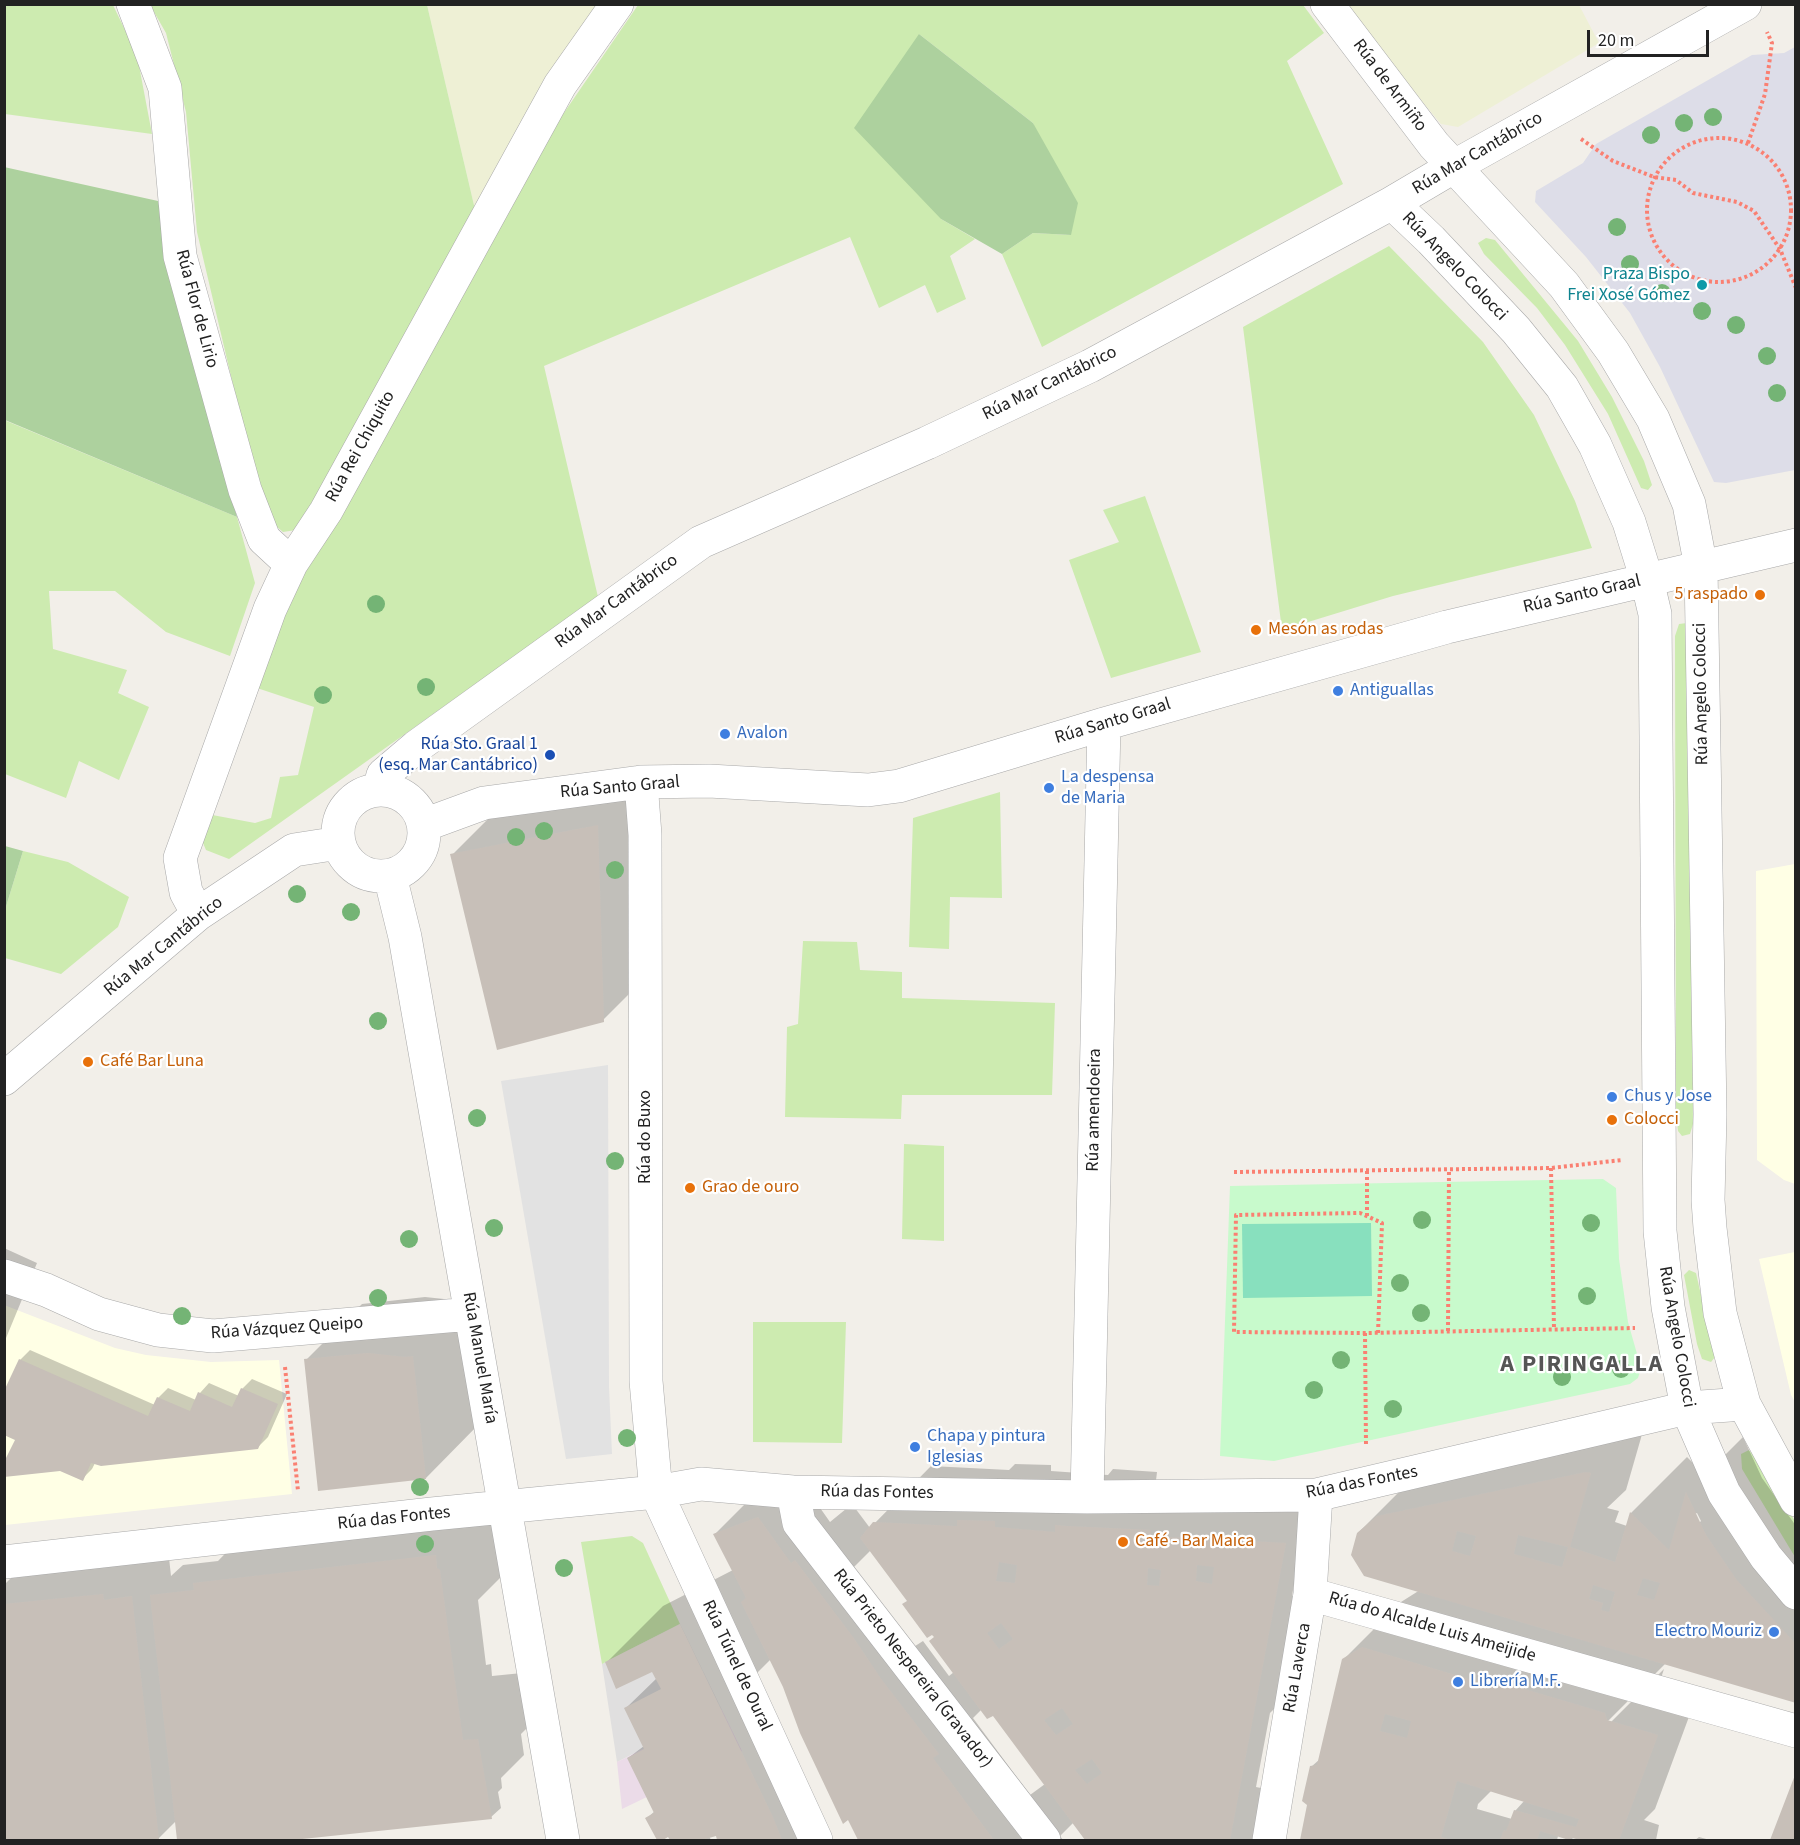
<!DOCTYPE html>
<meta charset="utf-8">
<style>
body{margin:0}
#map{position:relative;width:1800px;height:1845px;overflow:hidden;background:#f2efe9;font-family:"Source Sans 3",sans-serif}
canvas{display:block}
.frame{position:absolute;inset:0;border:6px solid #222;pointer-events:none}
.scale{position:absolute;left:1587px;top:30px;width:122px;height:27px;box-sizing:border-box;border:3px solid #222;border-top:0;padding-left:8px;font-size:18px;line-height:21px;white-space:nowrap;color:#222;-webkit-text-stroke:4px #fff;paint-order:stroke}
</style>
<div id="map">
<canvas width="1800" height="1845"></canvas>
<div class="frame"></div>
<div class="scale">20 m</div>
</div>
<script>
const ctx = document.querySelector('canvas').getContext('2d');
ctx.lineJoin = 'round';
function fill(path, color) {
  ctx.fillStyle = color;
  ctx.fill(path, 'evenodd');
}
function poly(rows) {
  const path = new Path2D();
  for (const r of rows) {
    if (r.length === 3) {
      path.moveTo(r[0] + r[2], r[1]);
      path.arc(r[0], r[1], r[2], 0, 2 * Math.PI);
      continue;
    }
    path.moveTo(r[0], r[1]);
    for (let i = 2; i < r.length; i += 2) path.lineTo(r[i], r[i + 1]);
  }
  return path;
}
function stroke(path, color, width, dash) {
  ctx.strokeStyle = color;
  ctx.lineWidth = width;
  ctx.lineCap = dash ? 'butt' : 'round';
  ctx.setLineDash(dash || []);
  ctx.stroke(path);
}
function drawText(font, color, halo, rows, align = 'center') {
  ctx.font = font + ' "Source Sans 3",sans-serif';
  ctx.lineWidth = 4.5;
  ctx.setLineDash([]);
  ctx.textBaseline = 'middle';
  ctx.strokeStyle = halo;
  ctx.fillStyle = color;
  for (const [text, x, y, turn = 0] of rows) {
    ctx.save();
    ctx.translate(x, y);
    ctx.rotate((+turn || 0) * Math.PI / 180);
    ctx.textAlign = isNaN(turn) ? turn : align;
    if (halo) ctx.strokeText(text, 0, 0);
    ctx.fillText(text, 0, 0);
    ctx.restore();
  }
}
const residential = poly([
 [680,1624,722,1710,617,1762,602,1664]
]);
const industrial = poly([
 [722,1710,742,1751,622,1809,617,1762]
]);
const education = poly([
 [1795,864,1796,864,1795,1184,1784,1180,1757,1160,1756,871],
 [1795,1252,1796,1252,1795,1402,1791,1395,1759,1259],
 [4,1305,115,1348,146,1355,211,1362,279,1360,292,1494,5,1525]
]);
const farmland = poly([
 [427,5,598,5,477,218],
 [1341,5,1579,5,1599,43,1458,127,1441,124]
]);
const grass = poly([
 [5,5,113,5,137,55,152,134,5,114],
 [150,5,427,5,477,218,296,530,283,532,269,520,255,478,197,232,186,112,166,33],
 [638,5,1303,5,1324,33,1287,61,1343,184,1042,347,1002,254,1033,233,1071,235,1033,123,919,34,941,219,975,239,950,256,966,299,937,313,925,285,879,308,850,237,544,366,598,597,229,859,206,850,203,843,203,828,207,814,255,823,271,818,280,777,298,775,314,707,257,688,281,613,535,155],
 [1486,238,1495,240,1578,341,1612,397,1644,461,1652,485,1648,490,1641,488,1608,414,1565,345,1537,308,1484,254,1478,243],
 [1389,246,1483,342,1534,415,1575,501,1592,548,1393,596,1282,630,1243,327],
 [4,420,237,517,255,583,230,656,166,632,115,591,49,591,53,649,127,670,118,693,149,707,119,780,79,761,66,798,5,774],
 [1145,496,1201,652,1111,678,1069,560,1119,542,1103,510],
 [1687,623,1690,641,1693,1124,1690,1134,1682,1136,1678,1131,1676,1116,1675,636,1679,624],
 [1000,792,1002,898,950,897,949,949,909,947,913,818],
 [23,851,68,862,129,897,118,927,61,974,5,958,5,910],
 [803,941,857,942,860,970,902,972,902,998,1055,1003,1052,1095,902,1095,901,1119,785,1117,787,1027,798,1024],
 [904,1144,944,1146,944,1241,902,1239],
 [1689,1270,1696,1273,1715,1357,1711,1362,1702,1359,1697,1344,1684,1275],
 [753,1322,846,1322,842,1443,753,1442],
 [1749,1450,1755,1457,1795,1521,1795,1557,1742,1469,1741,1454],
 [632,1536,643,1543,680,1624,602,1664,581,1542]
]);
const forest = poly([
 [919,34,1033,123,1078,203,1071,235,1033,233,1002,254,941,219,854,128],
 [4,167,158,201,182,313,237,517,5,420],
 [5,846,23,851,5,910,4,846]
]);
const park = poly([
 [1603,1179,1616,1188,1619,1259,1628,1322,1641,1368,1638,1378,1630,1384,1274,1461,1220,1456,1230,1186]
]);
const pitch = poly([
 [1371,1223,1372,1296,1243,1298,1242,1224]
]);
const parking = poly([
 [608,1065,609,1387,612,1454,566,1459,501,1081]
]);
const plaza = poly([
 [1795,47,1795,470,1726,483,1714,482,1660,367,1630,313,1586,257,1535,202,1536,191,1583,163,1596,144,1752,55,1784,53]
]);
const shadow = poly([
 [638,786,643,980,603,1020,452,855,492,815],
 [4,1248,37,1263,4,1343],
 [425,1297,463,1301,482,1421,426,1478,306,1360,362,1304],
 [30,1350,155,1405,158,1398,168,1388,196,1400,200,1393,209,1383,239,1396,242,1389,252,1379,287,1394,268,1437,257,1448,95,1463,92,1469,82,1479,17,1439,4,1395,20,1360],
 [1647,1417,1626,1490,1607,1508,1619,1511,1615,1522,1627,1526,1631,1513,1687,1457,1705,1475,1743,1437,1762,1478,1796,1526,1796,1702,1671,1658,1604,1725,1606,1727,1664,1669,1659,1684,1697,1695,1655,1809,1644,1820,1659,1825,1656,1840,1585,1840,1574,1837,1571,1840,1558,1836,1557,1840,1302,1840,1308,1805,1311,1767,1320,1759,1344,1659,1401,1602,1420,1590,1358,1533,1415,1476],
 [1697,1513,1701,1521,1699,1523,1695,1514],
 [1492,1790,1525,1800,1515,1811,1512,1819,1477,1809,1478,1804],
 [1015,1464,1051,1465,1051,1471,1108,1475,1113,1469,1157,1472,1155,1489,1325,1504,1297,1567,1292,1596,1307,1599,1289,1694,1270,1713,1256,1787,1271,1790,1275,1840,1087,1840,1074,1822,1060,1836,1063,1840,859,1840,771,1659,737,1693,810,1840,719,1840,717,1834,709,1836,711,1840,672,1840,669,1835,659,1840,647,1818,655,1811,628,1758,644,1746,626,1708,657,1678,653,1670,606,1663,663,1606,733,1570,715,1534,755,1494,799,1478,830,1522,852,1504,870,1528,931,1466,1009,1470],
 [871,1550,935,1637,954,1672,949,1676,923,1641,912,1648,854,1567],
 [982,1709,995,1716,1045,1784,1030,1795,973,1718],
 [500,1493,502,1576,478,1600,486,1665,491,1664,492,1676,522,1673,529,1726,521,1734,524,1755,501,1778,502,1788,498,1792,501,1808,491,1817,280,1840,178,1840,176,1821,158,1839,4,1840,4,1585,38,1551,106,1537,109,1534,166,1530,171,1576,183,1565,218,1561,251,1527],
 [1796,1778,1796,1840,1772,1840],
 [1699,1837,1710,1840,1695,1840]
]);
const building = poly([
 [598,825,604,1022,497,1050,450,854],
 [368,1353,405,1357,413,1356,426,1479,318,1491,304,1359],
 [19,1359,148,1416,157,1397,190,1411,198,1392,232,1407,241,1388,278,1404,258,1449,101,1466,91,1463,83,1481,60,1471,4,1477,4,1462,15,1440,4,1435,4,1391],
 [1586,1472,1591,1473,1570,1547,1615,1562,1630,1512,1669,1550,1686,1492,1706,1535,1736,1579,1796,1644,1796,1703,1364,1576,1351,1555,1357,1533,1377,1516],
 [1457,1531,1476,1536,1470,1556,1452,1551],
 [1518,1535,1568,1547,1562,1567,1514,1554],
 [1643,1578,1660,1583,1654,1600,1637,1595],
 [1593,1585,1615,1592,1609,1612,1601,1610,1603,1603,1589,1599],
 [758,1517,791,1563,795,1560,853,1637,882,1680,939,1754,933,1758,994,1840,858,1840,848,1820,843,1824,800,1733,783,1687,741,1602,746,1598,713,1534],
 [957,1520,995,1521,995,1527,1055,1532,1055,1525,1066,1526,1151,1530,1151,1536,1286,1543,1230,1840,1085,1840,993,1716,987,1719,929,1641,934,1637,932,1635,927,1638,902,1604,907,1601,860,1538,873,1522,954,1526,957,1526],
 [999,1562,1017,1565,1015,1583,996,1581],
 [1197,1565,1214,1567,1212,1584,1196,1581],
 [1148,1568,1161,1570,1159,1586,1147,1585],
 [1001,1623,1013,1639,999,1649,987,1633],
 [1062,1708,1073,1724,1056,1735,1044,1720],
 [1092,1759,1102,1773,1087,1784,1075,1770],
 [436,1555,437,1568,440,1570,463,1740,478,1739,492,1819,293,1840,177,1840,150,1595,194,1590,193,1583],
 [103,1594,104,1600,132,1596,159,1840,4,1840,4,1604],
 [680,1624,773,1817,782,1840,717,1840,716,1836,702,1840,670,1840,668,1837,663,1840,657,1840,645,1818,654,1813,627,1758,644,1749,624,1708,661,1689,652,1672,616,1689,605,1662],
 [1362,1647,1472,1680,1476,1681,1481,1676,1605,1713,1607,1720,1658,1735,1619,1840,1580,1840,1572,1838,1569,1840,1540,1831,1537,1840,1500,1840,1504,1830,1506,1831,1514,1810,1576,1827,1579,1819,1457,1781,1441,1837,1450,1840,1300,1840,1307,1805,1302,1801,1310,1766,1317,1765,1342,1659],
 [1385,1714,1411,1721,1407,1738,1380,1731],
 [1795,1775,1796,1840,1770,1840]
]);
const path = poly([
 [1719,210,72],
 [1581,139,1613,161,1654,177,1676,180,1693,193,1737,202,1754,211,1780,249,1796,288],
 [1748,143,1765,94,1772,43,1767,32],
 [1551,1168,1554,1329],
 [1367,1171,1367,1216],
 [1234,1172,1551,1168,1622,1160],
 [1448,1331,1449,1169],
 [1365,1333,1366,1445],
 [1378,1333,1382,1223,1360,1213,1236,1215,1234,1332,1365,1333,1635,1328],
 [285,1367,298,1491]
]);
const minor = poly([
 [133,4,165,88,180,256,245,490,264,539,291,564],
 [1327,4,1434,145,1564,285,1613,352,1653,419,1689,504,1701,567,1710,1114,1708,1200,1710,1228,1720,1313,1744,1404,1796,1500],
 [1392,203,1431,240,1516,330,1562,387,1595,445,1629,522,1647,580,1655,614,1660,1231,1668,1307,1687,1408,1724,1493,1766,1557,1796,1593],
 [641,782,645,835,646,1381,656,1492,816,1840],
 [381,833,43],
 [379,790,383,775,416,747,701,542,927,443,1090,366,1392,203,1453,167,1745,4],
 [424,825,484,803,641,782,709,781,868,790,899,786,1104,724,1447,627,1796,545],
 [390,876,405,937,563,1840],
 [198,914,186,892,180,858,270,609,291,564,326,511,560,85,617,4],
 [4,1079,198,914,294,850,339,843],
 [4,1276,46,1290,99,1314,158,1330,213,1336,471,1314],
 [793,1492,799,1523,1044,1840],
 [1087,1497,1104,724],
 [4,1562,432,1514,656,1492,701,1484,793,1492,1087,1497,1316,1495,1687,1408,1744,1404],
 [1310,1594,1796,1731],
 [1269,1840,1310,1594,1316,1495]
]);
const trees = [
 [1713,117],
 [1684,123],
 [1651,135],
 [1617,227],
 [1630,264],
 [1662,293],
 [1702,311],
 [1736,325],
 [1767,356],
 [1777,393],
 [376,604],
 [426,687],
 [323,695],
 [544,831],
 [516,837],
 [615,870],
 [297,894],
 [351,912],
 [378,1021],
 [477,1118],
 [615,1161],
 [1422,1220],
 [1591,1223],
 [494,1228],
 [409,1239],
 [1400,1283],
 [1587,1296],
 [378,1298],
 [1421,1313],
 [182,1316],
 [1341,1360],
 [1621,1369],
 [1562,1377],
 [1314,1390],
 [1393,1409],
 [627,1438],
 [420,1487],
 [425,1544],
 [564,1568]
];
const markers = [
 [1702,285,6,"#0f9aa8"],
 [1760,595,6,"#e8710a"],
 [1256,630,6,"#e8710a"],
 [1338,691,6,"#3f7fe0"],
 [725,734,6,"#3f7fe0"],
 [550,755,6,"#1a4fb4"],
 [1049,788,6,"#3f7fe0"],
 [88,1062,6,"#e8710a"],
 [1612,1097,6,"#3f7fe0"],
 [1612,1120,6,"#e8710a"],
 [690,1188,6,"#e8710a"],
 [915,1447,6,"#3f7fe0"],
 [1123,1542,6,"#e8710a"],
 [1774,1632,6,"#3f7fe0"],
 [1458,1682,6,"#3f7fe0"]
];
const streetNames = [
 ["Rúa de Armiño",1389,86,53],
 ["Rúa Mar Cantábrico",1478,154,-30],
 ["Rúa Angelo Colocci",1454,267,46],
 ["Rúa Flor de Lirio",196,309,75],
 ["Rúa Mar Cantábrico",1050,384,-26],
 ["Rúa Rei Chiquito",361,447,-61],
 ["Rúa Santo Graal",1582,595,-13],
 ["Rúa Mar Cantábrico",617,602,-36],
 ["Rúa Angelo Colocci",1702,694,-91],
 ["Rúa Santo Graal",1113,722,-17],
 ["Rúa Santo Graal",620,788,-5],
 ["Rúa Mar Cantábrico",164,947,-39],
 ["Rúa amendoeira",1095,1110,-89],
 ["Rúa do Buxo",646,1137,-90],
 ["Rúa Vázquez Queipo",287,1329,-4],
 ["Rúa Angelo Colocci",1676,1337,80],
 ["Rúa Manuel María",479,1358,80],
 ["Rúa das Fontes",1362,1483,-11],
 ["Rúa das Fontes",877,1493,1],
 ["Rúa das Fontes",394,1519,-6],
 ["Rúa do Alcalde Luis Ameijide",1432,1628,16],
 ["Rúa Túnel de Oural",736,1666,65],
 ["Rúa Laverca",1298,1668,-80],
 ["Rúa Prieto Nespereira (Gravador)",912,1669,52]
];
const cultureNames = [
 ["Praza Bispo",1690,275],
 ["Frei Xosé Gómez",1690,296]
];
const foodNames = [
 ["5 raspado",1748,595,"right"],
 ["Mesón as rodas",1268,630],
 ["Café Bar Luna",100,1062],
 ["Colocci",1624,1120],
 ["Grao de ouro",702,1188],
 ["Café - Bar Maica",1135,1542]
];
const shopNames = [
 ["Antiguallas",1350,691],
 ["Avalon",737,734],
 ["La despensa",1061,778],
 ["de Maria",1061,799],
 ["Chus y Jose",1624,1097],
 ["Chapa y pintura",927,1437],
 ["Iglesias",927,1458],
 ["Electro Mouriz",1762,1632,"right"],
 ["Librería M.F.",1470,1682]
];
const transitNames = [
 ["Rúa Sto. Graal 1",538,745],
 ["(esq. Mar Cantábrico)",538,766]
];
const districtNames = [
 ["A PIRINGALLA",1582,1366]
];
fill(residential, '#e0dfdf');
fill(industrial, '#ebdbe8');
fill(education, '#ffffe5');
fill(farmland, '#eef0d5');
fill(grass, '#cdebb0');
fill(forest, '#add19e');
fill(park, '#c8facc');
fill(pitch, '#88e0be');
fill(parking, '#e2e2e2');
fill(plaza, '#dddde8');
fill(shadow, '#0003');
fill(building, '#c7bfb8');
stroke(minor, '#a9a9a9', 34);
stroke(path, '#fa8072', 4, [3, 3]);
stroke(minor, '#fff', 33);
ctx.fillStyle = '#74b475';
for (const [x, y] of trees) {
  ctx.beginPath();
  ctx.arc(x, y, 9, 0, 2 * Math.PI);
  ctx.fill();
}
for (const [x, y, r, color] of markers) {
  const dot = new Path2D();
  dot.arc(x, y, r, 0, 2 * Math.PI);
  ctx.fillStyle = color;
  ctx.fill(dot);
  stroke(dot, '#fff', 2);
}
drawText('18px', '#222', '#fff', streetNames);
drawText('18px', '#0d838f', '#fff', cultureNames, 'right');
drawText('18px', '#c56008', '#fff', foodNames, 'left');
drawText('18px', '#366cbe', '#fff', shopNames, 'left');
drawText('18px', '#164399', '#fff', transitNames, 'right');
ctx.letterSpacing = '1.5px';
drawText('bold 24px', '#555', '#fff', districtNames);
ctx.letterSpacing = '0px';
</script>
